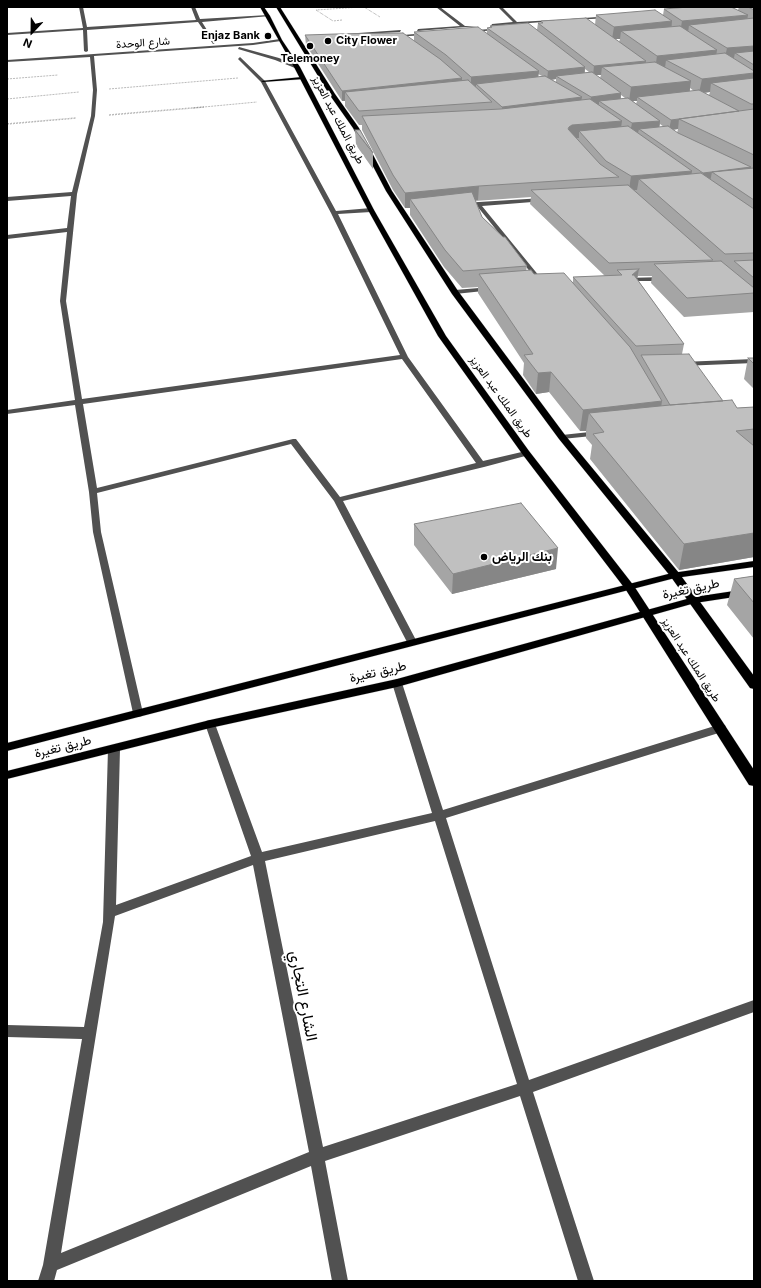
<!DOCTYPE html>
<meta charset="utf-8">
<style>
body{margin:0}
#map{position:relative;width:761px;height:1288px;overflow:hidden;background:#fff;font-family:Inter,sans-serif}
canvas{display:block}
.frame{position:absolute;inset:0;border:8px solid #000;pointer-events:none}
.north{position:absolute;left:12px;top:12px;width:40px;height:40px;-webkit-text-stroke:3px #fff;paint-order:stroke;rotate:202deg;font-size:11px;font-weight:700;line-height:16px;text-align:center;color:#000}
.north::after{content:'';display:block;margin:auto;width:14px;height:18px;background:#000;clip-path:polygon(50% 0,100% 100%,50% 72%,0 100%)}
</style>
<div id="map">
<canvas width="761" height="1288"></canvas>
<div class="frame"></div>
<div class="north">N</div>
</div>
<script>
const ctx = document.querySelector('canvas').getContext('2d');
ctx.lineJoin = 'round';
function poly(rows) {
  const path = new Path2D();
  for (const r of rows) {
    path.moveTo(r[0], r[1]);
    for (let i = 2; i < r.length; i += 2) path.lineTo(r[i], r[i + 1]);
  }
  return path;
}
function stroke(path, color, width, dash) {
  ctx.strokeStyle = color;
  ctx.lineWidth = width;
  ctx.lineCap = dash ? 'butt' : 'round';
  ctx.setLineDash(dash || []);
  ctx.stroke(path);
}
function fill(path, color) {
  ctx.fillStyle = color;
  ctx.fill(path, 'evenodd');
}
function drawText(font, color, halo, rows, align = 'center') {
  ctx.font = font + ' Inter,Vazirmatn,sans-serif';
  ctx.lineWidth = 4;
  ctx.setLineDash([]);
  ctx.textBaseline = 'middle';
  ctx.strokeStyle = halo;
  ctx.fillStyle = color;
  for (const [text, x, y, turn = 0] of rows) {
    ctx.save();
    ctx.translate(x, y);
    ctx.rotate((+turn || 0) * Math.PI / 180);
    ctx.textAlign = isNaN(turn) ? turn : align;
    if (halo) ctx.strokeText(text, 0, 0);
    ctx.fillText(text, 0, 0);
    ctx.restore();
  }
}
const pathFar1 = poly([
 [364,7,380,17],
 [342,20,333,21,316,10,361,7],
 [7,79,58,75],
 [109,89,238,78],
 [7,99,79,92],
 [193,108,257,102]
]);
const path = poly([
 [109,115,204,107],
 [7,124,76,118]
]);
const minor = poly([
 [79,7,83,7,87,27,196,20,191,7,195,7,200,19,268,15,270,16,202,22,215,43,213,44,198,22,87,30,88,51,86,52,84,51,83,30,7,35,7,33,83,28,79,7],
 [436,7,440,7,465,26,478,26,417,31,418,29,460,26,436,7],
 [498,7,502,7,517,22,554,20,556,21,491,26,492,24,513,22,498,7],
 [729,7,745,7,719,10,717,9,729,7],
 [611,16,610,18,572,20,570,19,611,16],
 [501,28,500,30,468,32,466,31,501,28],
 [401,30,400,32,346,35,344,34,401,30],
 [427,33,426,35,393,37,391,36,427,33],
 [280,39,281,41,253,45,94,56,97,90,95,116,77,194,66,301,82,399,400,355,331,213,261,82,238,59,240,57,265,81,336,211,371,208,374,210,371,212,338,214,408,357,483,461,526,451,530,453,529,455,484,467,343,501,417,642,412,645,407,642,334,501,291,444,97,493,101,532,143,713,142,716,138,717,134,716,133,713,93,532,89,492,75,405,7,414,7,410,75,400,60,301,67,232,7,239,7,235,67,228,71,196,7,201,7,197,72,192,91,116,93,90,90,57,7,62,7,60,253,43,280,39],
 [402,359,476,463,340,497,296,439,293,439,97,488,83,404,402,359],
 [239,47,279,58,299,67,295,68,275,60,238,49,239,47],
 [543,198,546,200,545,201,482,206,544,282,545,283,542,285,540,284,477,206,463,207,460,205,463,203,543,198],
 [625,278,665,277,668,279,665,281,623,281,623,279,625,278],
 [491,287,494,289,493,290,455,294,452,292,455,290,491,287],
 [754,359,754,363,682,366,678,364,682,362,754,359],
 [599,431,603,433,602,435,562,439,558,437,562,435,599,431],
 [397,679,401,681,402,683,443,810,721,724,725,725,726,728,725,731,446,818,529,1080,754,1000,754,1012,533,1092,594,1281,578,1281,520,1096,325,1161,348,1281,332,1281,311,1166,57,1270,54,1281,38,1281,43,1265,82,1039,7,1037,7,1025,84,1027,103,922,108,749,110,746,114,745,118,746,120,749,116,905,251,856,205,724,206,721,210,720,214,721,215,724,262,852,432,813,392,683,393,681,397,679],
 [435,821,517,1084,323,1147,265,861,435,821],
 [253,865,309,1152,61,1253,115,916,253,865]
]);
const major = poly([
 [302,77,304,79,263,82,261,81,302,77],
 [754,561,754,567,675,578,7,751,7,743,672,573,754,561],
 [754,588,754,594,695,603,397,687,210,728,7,779,7,771,210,720,397,679,694,597,754,588]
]);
const highway = poly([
 [260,7,264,7,270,16,282,40,300,67,374,210,446,336,529,451,634,586,754,770,754,786,749,785,626,590,523,455,438,336,368,210,294,67,260,7],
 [276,7,280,7,335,94,359,128,392,191,458,291,565,435,679,573,754,676,754,689,750,688,671,577,559,439,452,294,386,191,353,128,329,94,276,7]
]);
const wall = poly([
 [739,7,754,7,754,312,684,317,651,283,652,276,638,276,637,279,684,344,682,354,723,401,737,408,754,407,754,557,679,570,590,459,592,445,586,438,586,431,580,431,549,392,536,394,523,375,524,363,478,293,478,287,462,288,444,267,410,215,410,208,405,208,393,190,362,130,362,125,359,125,345,106,345,101,342,101,306,45,305,35,414,41,414,32,487,34,487,28,490,28,490,26,537,30,538,23,541,23,541,21,595,25,596,15,663,15,664,9,738,10],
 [615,39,620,39,619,42],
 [585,69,589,72,585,73],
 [538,74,542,76,538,77],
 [596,75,601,75,600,78],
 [556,79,556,82,552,80],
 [690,88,694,91,690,91],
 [710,92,709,95,705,93],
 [621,95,625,98,621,99],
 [633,101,637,101,636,104],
 [660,124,664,127,659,127],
 [678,129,677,133,673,130],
 [531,197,530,204,605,276,573,277,573,282,534,274,526,271,527,266,503,237,482,217,475,201],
 [355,130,373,153,373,169,356,145],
 [748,358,754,358,754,389,744,379],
 [414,524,556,569,452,594,414,545],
 [754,576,754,639,727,605,734,579]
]);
const shadedWall = poly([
 [748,15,746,27,689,25,688,33,680,33,682,21],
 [672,21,671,34,621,31,620,39,612,39,614,27],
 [754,46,754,60,735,53,733,62,724,62,727,48],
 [717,50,715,63,666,60,665,68,655,69,657,56],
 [646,61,645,70,602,67,601,75,593,75,594,66],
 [585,67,584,76,556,76,556,79,547,80,548,71],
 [539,71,538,81,476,84,476,87,471,87,471,77],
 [754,73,754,88,711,83,710,92,699,93,702,79],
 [462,78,462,89,345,92,345,101,342,101,342,91],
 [691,81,689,95,637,97,637,101,629,101,631,87],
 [621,93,620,103,599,101,599,105,590,106,591,97],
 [582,97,580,107,502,116,502,107],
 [679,119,678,129,669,130,671,120],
 [622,121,620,135,579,131,579,138,571,138,567,143,569,127,572,125],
 [660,121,659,131,639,129,638,133,630,133,632,123],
 [751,167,749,178,712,172,710,182,701,183,703,173],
 [692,171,690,185,639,179,637,190,629,190,631,176],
 [479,186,478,200,416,207,410,199,410,208,405,208,405,193],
 [639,269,636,284,632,275],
 [551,372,549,392,536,394,538,373],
 [662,401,659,422,589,413,586,431,580,431,583,410],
 [754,533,754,557,679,570,684,544],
 [558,548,556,569,452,594,453,574]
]);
const building = poly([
 [689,7,731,7,748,15,682,21,664,9,689,7],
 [748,7,754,7,754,10,748,7],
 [655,10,672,21,614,27,596,15,655,10],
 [586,18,646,61,594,66,538,23,543,23,541,21,586,18],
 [754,18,754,46,727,48,689,25,754,18],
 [528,23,585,67,548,71,487,28,492,27,490,26,528,23],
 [680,26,717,50,657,56,621,31,680,26],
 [478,27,539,71,471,77,446,55,414,32,478,27],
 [403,33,440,59,462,78,342,91,305,35,336,34,403,33],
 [754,51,754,65,735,53,754,51],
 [725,53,754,71,754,73,702,79,666,60,725,53],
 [655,62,691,81,631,87,602,67,655,62],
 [592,72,621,93,591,97,556,76,592,72],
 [545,76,582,97,502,107,476,84,545,76],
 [754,78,754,104,751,104,711,83,754,78],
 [468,80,492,102,359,111,345,92,468,80],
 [699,90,739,111,671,120,637,97,699,90],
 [628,98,660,121,632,123,599,101,628,98],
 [590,99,622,121,572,125,569,127,568,129,600,164,619,177,479,186,405,193,393,175,362,116,501,109,590,99],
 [754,109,754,155,679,119,754,109],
 [628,126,692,171,631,176,606,161,579,131,628,126],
 [668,126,678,133,751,167,703,173,639,129,668,126],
 [355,130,360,130,373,153,355,130],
 [754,168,754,200,712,172,754,168],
 [701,173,754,209,754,253,725,254,639,179,701,173],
 [628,185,713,260,609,263,531,190,628,185],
 [472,192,482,217,503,237,505,237,527,266,463,271,445,250,410,199,472,192],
 [754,260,754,278,734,261,754,260],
 [721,261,754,288,754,293,687,298,654,264,721,261],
 [639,269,632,275,634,275,684,344,636,346,573,277,622,275,617,270,639,269],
 [531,270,534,274,564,273,630,347,662,401,583,410,551,372,538,373,524,355,533,354,479,274,531,270],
 [689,354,723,401,670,405,641,355,689,354],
 [748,358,754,358,754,364,748,358],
 [732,400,737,408,754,407,754,429,736,431,754,446,754,533,684,544,593,434,604,432,589,413,670,405,732,400],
 [521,503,558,548,453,574,414,524,521,503],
 [754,576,754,603,734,579,754,576]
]);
const markers = [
 [268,36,4,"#000"],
 [328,41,4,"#000"],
 [310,46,4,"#000"],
 [484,557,4,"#000"]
];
const farPoinames = [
 ["Enjaz Bank",260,36],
 ["City Flower",336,41,"left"],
 ["Telemoney",310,59,"center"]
];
const farStreetnames = [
 ["شارع الوحدة",143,43,-4],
 ["طريق الملك عبد العزيز",338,120,62],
 ["طريق الملك عبد العزيز",501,397,54],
 ["طريق الملك عبد العزيز",691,660,57]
];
const poiNames = [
 ["بنك الرياض",492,557]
];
const streetNames = [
 ["طريق تغيرة",691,589,-12],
 ["طريق تغيرة",378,672,-13],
 ["طريق تغيرة",63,747,-14]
];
const nearStreetnames = [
 ["الشارع التجاري",303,996,79]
];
stroke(major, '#dbdbdb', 1);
stroke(highway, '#dbdbdb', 1);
stroke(pathFar1, '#737373', 1, [0.5, 1]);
stroke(path, '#737373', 1.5, [0.5, 1]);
fill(minor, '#515151');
fill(major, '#000');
fill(highway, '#000');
fill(wall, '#a5a5a5');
fill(shadedWall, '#868686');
fill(building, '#c0c0c0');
stroke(building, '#868686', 1);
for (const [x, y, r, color] of markers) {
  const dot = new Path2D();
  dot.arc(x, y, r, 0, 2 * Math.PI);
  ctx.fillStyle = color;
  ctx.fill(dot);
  stroke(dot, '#fff', 1.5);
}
drawText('bold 11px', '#000', '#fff', farPoinames, 'right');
drawText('11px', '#000', '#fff', farStreetnames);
drawText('bold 13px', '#000', '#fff', poiNames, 'left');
drawText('13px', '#000', '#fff', streetNames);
drawText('16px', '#000', '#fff', nearStreetnames);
</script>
